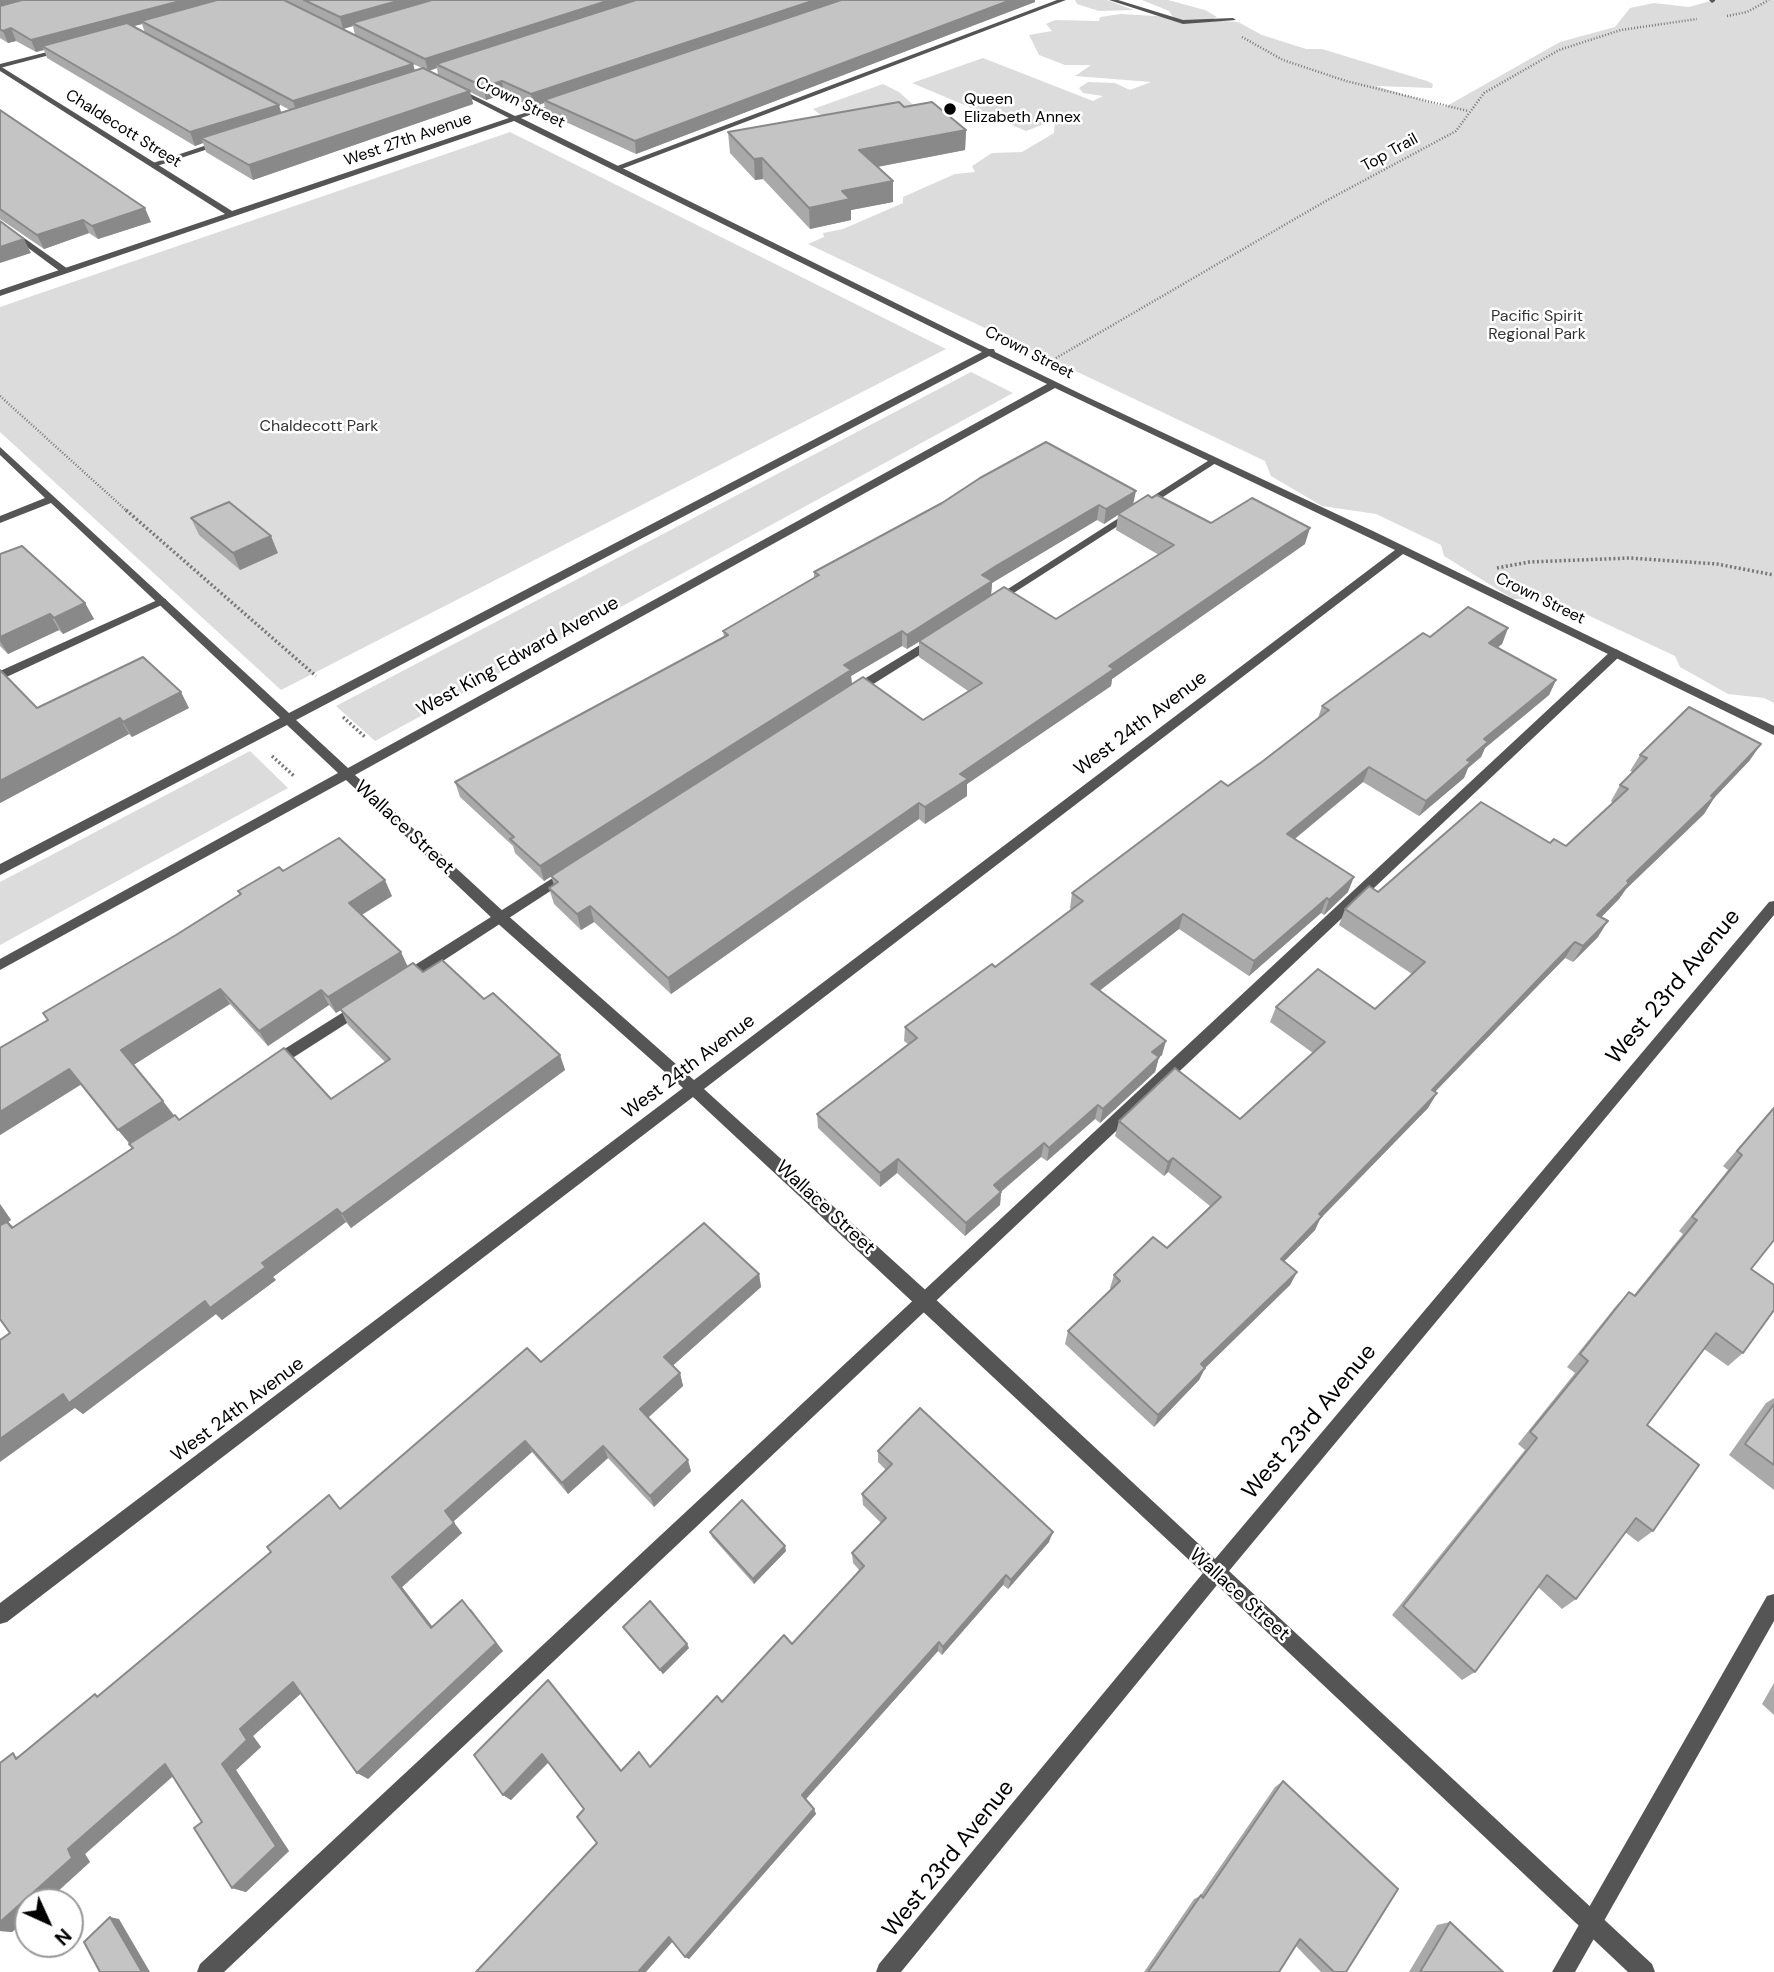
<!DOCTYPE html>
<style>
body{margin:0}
#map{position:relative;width:1774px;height:1972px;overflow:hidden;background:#fff;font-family:"DM Sans",sans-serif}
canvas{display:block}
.north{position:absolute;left:14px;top:1888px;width:70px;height:70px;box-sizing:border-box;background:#fff;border:2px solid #999;border-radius:50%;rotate:135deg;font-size:19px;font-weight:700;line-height:28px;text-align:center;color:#000}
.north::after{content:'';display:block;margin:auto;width:24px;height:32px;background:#000;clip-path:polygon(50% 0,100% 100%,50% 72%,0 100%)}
</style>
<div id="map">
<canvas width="1774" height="1972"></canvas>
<div class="north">N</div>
</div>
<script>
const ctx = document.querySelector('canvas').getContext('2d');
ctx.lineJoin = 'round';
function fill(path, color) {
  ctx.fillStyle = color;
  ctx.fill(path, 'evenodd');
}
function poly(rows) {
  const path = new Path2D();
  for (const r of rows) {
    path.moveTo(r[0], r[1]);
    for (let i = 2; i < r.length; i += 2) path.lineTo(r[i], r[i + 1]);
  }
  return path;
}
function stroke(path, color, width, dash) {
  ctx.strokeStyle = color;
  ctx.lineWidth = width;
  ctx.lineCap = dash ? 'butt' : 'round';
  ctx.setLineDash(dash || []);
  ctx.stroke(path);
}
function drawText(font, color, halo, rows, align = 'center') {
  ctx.font = font + ' "DM Sans",sans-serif';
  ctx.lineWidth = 5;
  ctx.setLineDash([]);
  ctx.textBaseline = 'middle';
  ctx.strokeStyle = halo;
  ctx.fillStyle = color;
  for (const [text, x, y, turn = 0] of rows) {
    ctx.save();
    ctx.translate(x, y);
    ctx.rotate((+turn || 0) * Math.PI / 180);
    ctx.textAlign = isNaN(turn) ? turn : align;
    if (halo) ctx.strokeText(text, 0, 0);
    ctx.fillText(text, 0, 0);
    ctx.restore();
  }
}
const green = poly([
 [1075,0,1107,0,1134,10,1099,11,1077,4],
 [1142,0,1168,0,1205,10,1217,17,1210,20,1238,22,1262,35,1306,49,1322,49,1427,81,1433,84,1432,88,1376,86,1445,107,1560,42,1615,27,1630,8,1654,3,1689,7,1714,0,1774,0,1774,703,1764,698,1728,694,1680,667,1675,656,1579,611,1545,600,1513,599,1444,556,1441,545,1376,514,1322,506,1271,476,1265,461,808,244,824,237,823,233,843,229,903,203,903,197,955,174,975,172,972,166,992,153,1022,152,1054,133,1055,120,1026,131,912,83,983,58,1093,101,1103,96,1083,93,1079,88,1088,82,1115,83,1130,90,1151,82,1075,76,1091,65,1065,65,1039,55,1029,35,1052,31,1046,24,1055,20,1099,21,1100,17,1121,14,1173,17,1169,11],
 [883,84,899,92,931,121,842,132,813,109],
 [510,132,946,349,281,690,0,432,0,307],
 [971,372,1013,393,375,741,336,706],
 [250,751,288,788,0,945,0,882]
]);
const pathFar1 = poly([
 [1727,16,1747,12,1769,0],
 [1242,37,1283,60,1346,81,1468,111],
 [1056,358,1324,202,1456,131,1484,93,1559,50,1621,30,1697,19],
 [0,396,128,512]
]);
const path = poly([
 [126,510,316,676],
 [1497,568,1529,562,1630,558,1717,564,1774,575],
 [343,717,365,737],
 [272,756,294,776]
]);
const lane = poly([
 [1057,0,1066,0,619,170,612,168,1057,0],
 [1109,0,1118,0,1183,20,1233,18,1236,20,1183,24,1109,0],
 [63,48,65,51,0,68,0,64,63,48],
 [219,141,226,143,157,166,150,164,219,141],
 [0,221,68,269,68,273,62,273,0,227,0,221],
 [1211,459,1219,461,998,603,990,603,989,601,1211,459],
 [162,598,166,599,166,603,0,680,0,671,162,598],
 [933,637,939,641,937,644,859,693,851,693,851,687,933,637],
 [1616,649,1622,653,1620,656,224,1972,197,1972,200,1964,1612,650,1616,649],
 [567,869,574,874,572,877,409,983,399,983,397,979,399,975,567,869],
 [361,1001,366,1003,368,1007,366,1011,280,1066,275,1068,270,1066,268,1062,270,1058,361,1001],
 [1774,1594,1774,1621,1575,1972,1552,1972,1767,1596,1774,1594]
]);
const street = poly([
 [1709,0,1715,0,1715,1,1712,3,1709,0],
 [0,66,232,211,509,118,454,90,454,88,458,88,515,116,564,101,564,103,521,118,989,349,994,349,995,352,1085,396,1375,532,1774,726,1774,735,1403,554,704,1089,931,1295,1215,1559,1769,902,1774,901,1774,915,1229,1571,1652,1964,1655,1972,1628,1972,1217,1585,901,1972,876,1972,879,1964,1203,1573,693,1097,7,1622,0,1624,0,1603,683,1088,495,921,346,780,0,970,0,959,338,773,287,725,0,875,0,864,280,718,51,503,0,523,0,516,45,498,0,455,0,447,289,713,982,352,514,121,0,296,0,290,225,214,0,71,0,66],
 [989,356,1047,384,348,768,296,720,989,356],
 [1055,388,1395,550,694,1080,505,913,355,775,1055,388]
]);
const wall = poly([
 [0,0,1035,0,1035,2,636,154,546,113,544,103,533,107,504,94,486,100,470,92,473,104,253,180,206,152,203,143,195,146,47,58,44,50,36,52,16,41,8,43,0,38],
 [142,24,145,33,290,110,282,113,133,26],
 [353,26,355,35,343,29],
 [413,64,422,68,415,71],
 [437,68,438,75,429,71],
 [904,107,966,130,965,150,878,167,893,181,893,202,851,210,851,220,810,229,763,179,755,180,730,153,728,132],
 [0,110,151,222,98,239,89,233,44,249,0,219],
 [942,503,1134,505,1211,523,1305,544,1112,679,1111,686,967,784,967,796,925,824,919,819,671,994,594,922,581,930,554,904,549,888,554,885,551,876,544,881,515,853,513,846,460,797,455,782,724,637,723,631,814,578,814,572],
 [1118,515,1116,530,1159,555,1056,619,991,595,992,583,995,581,1097,520,1104,524],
 [919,642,919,657,968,691,923,720,852,684,851,676,902,646,907,649],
 [191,518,278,553,240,570,199,535],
 [0,554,85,603,94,619,63,634,59,630,8,654,0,646],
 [1508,628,1502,644,1497,648,1556,680,1549,695,1485,748,1481,757,1468,768,1464,778,1419,816,1363,782,1295,839,1348,892,1324,915,1321,913,1249,976,1179,929,1100,990,1162,1055,1159,1057,1155,1072,1100,1123,1095,1119,1047,1161,1041,1157,1001,1192,1000,1205,965,1236,897,1173,880,1187,818,1128,817,1114,908,1044,904,1041,905,1027,995,967,1072,910,1070,908,1072,893,1263,761,1318,718,1322,706,1430,637],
 [0,670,37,708,189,708,132,737,129,734,0,803],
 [1640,755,1750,760,1714,798,1704,814,1626,889,1619,899,1601,917,1598,937,1573,962,1565,958,1546,977,1435,1092,1437,1093,1428,1108,1320,1219,1315,1230,1284,1261,1297,1272,1290,1285,1205,1368,1199,1380,1154,1427,1065,1344,1068,1331,1111,1290,1110,1288,1114,1275,1167,1248,1210,1206,1168,1172,1164,1176,1115,1136,1119,1121,1240,1119,1313,1053,1270,1022,1276,1007,1375,1009,1412,974,1339,925,1345,909,1378,892,1550,843,1566,846,1613,803,1611,801,1620,785,1633,772,1630,771],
 [283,871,392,896,362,915,408,967,423,972,484,999,560,1055,565,1070,351,1228,346,1222,273,1277,276,1280,222,1320,216,1314,83,1414,75,1408,10,1333,0,1204,11,1220,8,1222,14,1228,133,1148,81,1084,0,1135,0,1048,48,1020,176,935,240,895,238,891],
 [230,1004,268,1046,329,1005,336,1013,341,1010,348,1025,385,1062,331,1099,179,1120,174,1115,133,1065],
 [1774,1107,1774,1240,1751,1269,1743,1353,1728,1366,1704,1349,1647,1425,1653,1531,1638,1542,1625,1532,1576,1599,1562,1609,1538,1587,1475,1672,1462,1680,1392,1615,1525,1450,1518,1444,1575,1373,1567,1367,1616,1306,1629,1292,1634,1295,1683,1234,1679,1231,1728,1170,1723,1166],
 [759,1274,761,1287,672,1366,680,1373,683,1386,648,1418,691,1471,654,1507,608,1458,568,1494,532,1452,453,1521,462,1533,402,1587,433,1627,471,1609,503,1651,368,1779,301,1693,253,1736,261,1747,236,1770,289,1851,246,1892,232,1888,202,1822,173,1776,85,1854,90,1862,46,1902,28,1902,28,1918,12,1932,0,1931,0,1763,21,1755,95,1694,99,1696,341,1508,541,1362],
 [1774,1398,1774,1490,1729,1455,1766,1403],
 [878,1451,1049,1542,1008,1589,1003,1585,942,1655,938,1651,806,1799,814,1809,816,1814,689,1959,597,1843,584,1809,548,1762,511,1800,503,1795,548,1680,621,1770,650,1767,722,1702,792,1644,860,1571,853,1563,852,1553,881,1523,863,1505,862,1494,886,1470,878,1462],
 [710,1532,786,1551,754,1584,712,1537],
 [623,1627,689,1648,663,1674],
 [1774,1683,1774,1715,1762,1704],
 [1283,1781,1346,1972,1321,1972,1296,1946,1279,1972,1144,1972,1194,1899,1200,1896,1275,1787],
 [1450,1922,1503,1972,1409,1972,1437,1925]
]);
const shadedWall = poly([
 [0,0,46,0,0,11],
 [184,0,234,0,141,21,142,24,47,49,42,46,44,50,36,52,31,40],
 [401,0,446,0,352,23,353,26,343,29,340,17],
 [610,0,648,0,436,64,437,68,428,71,425,59],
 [815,0,851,0,544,100,544,103,533,107,531,94],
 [1011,0,1035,0,1035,2,636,154,635,141],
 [11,28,16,41,8,43,3,31],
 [413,64,416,76,297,114,293,101],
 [502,81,504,94,486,100,484,87],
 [470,91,473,104,253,180,249,165],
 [279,105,283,118,201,138,203,143,195,146,190,132],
 [966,130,965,150,860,170,859,150],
 [762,158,763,179,755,180,754,159],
 [893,181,893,202,851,210,851,220,810,229,809,208,842,191],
 [145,208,151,222,98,239,92,226],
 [83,220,89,233,44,249,37,235],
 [24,239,31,253,0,263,0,247],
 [1136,491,1133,505,1104,524,1106,509],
 [1099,505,1097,520,992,583,991,596,907,649,907,635,982,575],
 [1310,528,1305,544,1112,679,1111,686,967,784,967,796,925,824,925,807,960,774,1109,666],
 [271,536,278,553,240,570,233,553],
 [85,603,94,619,63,634,54,618],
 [50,614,59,630,8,654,0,641,0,637],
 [1508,628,1502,644,1482,659,1489,643],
 [902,631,902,646,851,676,852,685,544,881,540,866,844,665],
 [1556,680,1549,695,1485,748,1481,757,1468,768,1464,778,1419,816,1426,801,1467,760,1484,739],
 [181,692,189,708,132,737,123,722],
 [120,718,129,734,0,803,0,781],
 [1761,744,1750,760,1714,798,1704,814,1626,889,1619,899,1588,931,1597,915,1627,881],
 [1369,767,1363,782,1282,849,1287,834],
 [919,803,919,819,671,994,668,978],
 [1354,877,1348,892,1324,915,1329,900],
 [385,880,392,896,356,918,349,903],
 [1327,898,1321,913,1249,976,1254,961],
 [590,906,594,922,581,930,577,914],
 [1183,914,1179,929,1089,999,1091,984],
 [1608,921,1598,937,1573,962,1583,946],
 [1575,942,1565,958,1423,1104,1432,1090],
 [401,952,408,967,336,1013,328,997],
 [220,989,230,1004,132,1066,121,1050],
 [321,990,329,1005,268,1046,259,1031],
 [1166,1041,1162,1055,1148,1067,1152,1052],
 [560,1055,565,1070,351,1228,342,1214],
 [1159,1057,1155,1072,1100,1123,1103,1109],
 [69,1069,82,1084,0,1135,0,1112],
 [1437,1093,1428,1108,1320,1219,1315,1230,1274,1272,1281,1259,1319,1214],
 [163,1101,174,1116,130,1144,118,1130],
 [1098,1105,1095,1119,1047,1161,1049,1148],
 [1044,1143,1041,1157,992,1199,994,1185],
 [1173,1158,1168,1172,1164,1176,1168,1162],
 [898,1159,897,1173,880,1187,880,1173],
 [1001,1192,1000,1205,965,1236,966,1223],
 [0,1204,11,1220,8,1222,22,1235,0,1228],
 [337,1209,346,1222,273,1277,276,1280,222,1320,216,1314,83,1414,75,1408,0,1462,0,1439,63,1394,262,1263],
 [1297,1272,1290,1285,1205,1368,1199,1380,1154,1427,1158,1415,1201,1364],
 [759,1274,761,1287,668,1370,664,1357],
 [680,1373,683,1386,644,1421,640,1409],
 [525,1441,532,1452,453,1522,445,1511],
 [603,1446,608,1458,568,1494,562,1483],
 [688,1460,691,1471,654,1507,650,1496],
 [454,1523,462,1533,402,1587,440,1637,431,1628,392,1577],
 [1053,1532,1049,1542,1008,1589,1011,1580],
 [785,1546,786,1551,754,1584,753,1579],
 [1006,1575,1003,1585,942,1655,943,1647],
 [462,1600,503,1651,368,1779,357,1773],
 [939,1642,938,1651,804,1801,802,1795],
 [687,1644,689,1648,663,1674,660,1670],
 [293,1682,305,1690,253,1736,261,1747,236,1770,289,1851,246,1892,232,1888,222,1764,240,1729],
 [542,1754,550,1761,511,1800,503,1795],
 [165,1764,180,1770,85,1854,90,1862,46,1902,28,1902,28,1918,12,1932,0,1931,0,1922,68,1849],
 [814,1809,816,1814,689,1959,685,1957],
 [110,1917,119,1919,150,1972,142,1972],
 [669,1937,674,1940,646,1972,638,1972]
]);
const building = poly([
 [22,0,184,0,31,40,11,28,3,31,0,29,0,6,22,0],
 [217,0,284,0,413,64,293,101,141,21,217,0],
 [304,0,401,0,340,17,304,0],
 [432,0,610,0,425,59,352,23,432,0],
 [636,0,815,0,531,94,502,81,484,87,436,64,636,0],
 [841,0,1011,0,635,141,544,100,841,0],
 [127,23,279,105,190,132,42,46,127,23],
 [423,68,470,91,249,165,201,138,423,68],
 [899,102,904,107,932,102,966,130,859,150,893,181,842,191,850,199,809,208,762,158,754,159,728,132,899,102],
 [0,110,145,208,92,226,83,220,37,235,0,209,0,110],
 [0,221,24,239,0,247,0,221],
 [1046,442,1136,491,1106,509,1099,505,996,566,982,575,992,581,907,635,902,631,844,665,851,670,540,866,510,839,514,837,455,782,728,635,723,631,819,575,814,572,942,503,980,478,1046,442],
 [1148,495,1152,498,1157,495,1211,523,1252,498,1310,528,1109,666,1114,669,960,774,968,779,925,807,919,803,668,978,590,906,577,914,549,888,558,882,551,876,863,677,923,720,982,683,919,641,1004,587,1056,619,1174,545,1118,514,1148,495],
 [229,502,271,536,233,553,191,518,229,502],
 [22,546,85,603,54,618,50,614,0,637,0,554,22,546],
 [1468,607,1508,628,1489,643,1556,680,1484,739,1488,742,1467,760,1471,762,1426,801,1369,767,1287,834,1354,877,1329,900,1327,898,1254,961,1183,914,1091,984,1166,1041,1152,1052,1159,1057,1103,1109,1098,1105,1049,1148,1044,1143,994,1185,1001,1192,966,1223,898,1159,880,1173,817,1114,917,1038,905,1027,992,964,995,967,1083,901,1072,893,1221,781,1228,786,1263,761,1329,710,1322,706,1423,633,1430,637,1468,607],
 [143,657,181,692,123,722,120,718,0,781,0,670,37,708,143,657],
 [1689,707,1761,744,1711,796,1714,797,1627,881,1629,883,1597,915,1608,921,1583,946,1575,942,1556,961,1432,1090,1437,1093,1319,1214,1322,1216,1281,1259,1297,1272,1201,1364,1205,1368,1158,1415,1068,1331,1120,1281,1114,1275,1153,1237,1167,1248,1221,1197,1173,1158,1168,1162,1119,1121,1175,1068,1240,1119,1325,1042,1276,1007,1318,969,1375,1009,1425,962,1345,909,1369,886,1378,892,1481,802,1550,843,1554,839,1566,846,1628,789,1620,785,1647,758,1640,755,1689,707],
 [339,838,385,880,349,903,401,952,328,997,321,990,259,1031,220,989,121,1050,163,1101,118,1130,69,1069,0,1112,0,1048,48,1020,43,1013,176,935,241,894,238,891,279,867,283,871,339,838],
 [442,960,484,999,493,993,560,1055,342,1214,337,1209,262,1263,266,1267,210,1308,205,1301,69,1403,63,1394,0,1439,0,1340,10,1333,0,1319,0,1225,7,1222,12,1228,133,1148,129,1144,175,1115,179,1120,284,1048,331,1099,390,1059,340,1009,413,963,423,972,442,960],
 [1774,1108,1774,1240,1751,1269,1774,1285,1774,1310,1743,1353,1716,1333,1647,1425,1699,1465,1653,1531,1636,1518,1576,1599,1547,1575,1475,1672,1403,1606,1537,1438,1530,1432,1588,1361,1580,1354,1629,1292,1635,1296,1697,1220,1692,1217,1742,1155,1737,1151,1774,1108],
 [704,1223,759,1274,664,1357,680,1373,640,1409,688,1460,650,1496,603,1446,562,1483,525,1441,445,1511,454,1523,392,1577,431,1628,462,1600,496,1643,357,1773,293,1682,240,1729,247,1740,222,1764,276,1846,232,1888,194,1828,202,1822,165,1764,68,1849,72,1858,0,1922,0,1763,13,1753,16,1759,95,1694,97,1697,271,1552,267,1547,329,1495,340,1509,527,1348,541,1362,704,1223],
 [1774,1404,1774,1465,1745,1444,1774,1404],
 [920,1408,1053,1532,1011,1580,1006,1575,943,1647,939,1642,802,1795,814,1809,685,1957,669,1937,638,1972,476,1972,597,1843,577,1817,584,1809,542,1754,503,1795,474,1755,548,1680,621,1771,639,1752,650,1767,717,1696,722,1702,784,1635,792,1644,864,1566,852,1553,886,1518,862,1494,892,1464,878,1451,920,1408],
 [742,1500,785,1546,753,1579,710,1532,742,1500],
 [650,1601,687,1644,660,1670,623,1627,650,1601],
 [1283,1781,1398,1889,1346,1972,1334,1972,1300,1939,1279,1972,1148,1972,1201,1895,1203,1898,1283,1781],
 [110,1917,142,1972,100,1972,84,1942,110,1917],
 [1450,1922,1503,1972,1420,1972,1450,1922]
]);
const markers = [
 [950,109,7,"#000"]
];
const farPoinames = [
 ["Queen",964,100],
 ["Elizabeth Annex",964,118]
];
const farStreetnames = [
 ["Crown Street",520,103,26],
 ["Chaldecott Street",123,129,32],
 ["West 27th Avenue",408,140,-19],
 ["Top Trail",1390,153,-29],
 ["Crown Street",1029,353,27],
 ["Crown Street",1540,599,26]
];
const farParknames = [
 ["Pacific Spirit",1537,317],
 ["Regional Park",1537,335],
 ["Chaldecott Park",319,427]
];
const streetNames = [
 ["West King Edward Avenue",518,657,-29],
 ["West 24th Avenue",1141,724,-37],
 ["Wallace Street",404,828,43],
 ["West 24th Avenue",689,1067,-37],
 ["Wallace Street",825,1208,43],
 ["West 24th Avenue",238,1410,-37],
 ["Wallace Street",1239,1595,42]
];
const nearStreetnames = [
 ["West 23rd Avenue",1674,987,-50],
 ["West 23rd Avenue",1310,1422,-50],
 ["West 23rd Avenue",949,1859,-51]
];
fill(green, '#dcdcdc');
stroke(pathFar1, '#777', 2.5, [1, 2]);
stroke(path, '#777', 3.5, [2, 2.5]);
fill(lane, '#555');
fill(street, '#555');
fill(wall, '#a9a9a9');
fill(shadedWall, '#898989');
fill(building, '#c4c4c4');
stroke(building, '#898989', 2);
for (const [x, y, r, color] of markers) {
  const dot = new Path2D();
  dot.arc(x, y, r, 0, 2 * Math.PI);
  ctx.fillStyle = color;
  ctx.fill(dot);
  stroke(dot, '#fff', 2.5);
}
drawText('16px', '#000', '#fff', farPoinames, 'left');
drawText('16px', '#000', '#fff', farStreetnames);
drawText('16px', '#333', '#fff', farParknames);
drawText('19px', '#000', '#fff', streetNames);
drawText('23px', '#000', '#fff', nearStreetnames);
</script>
